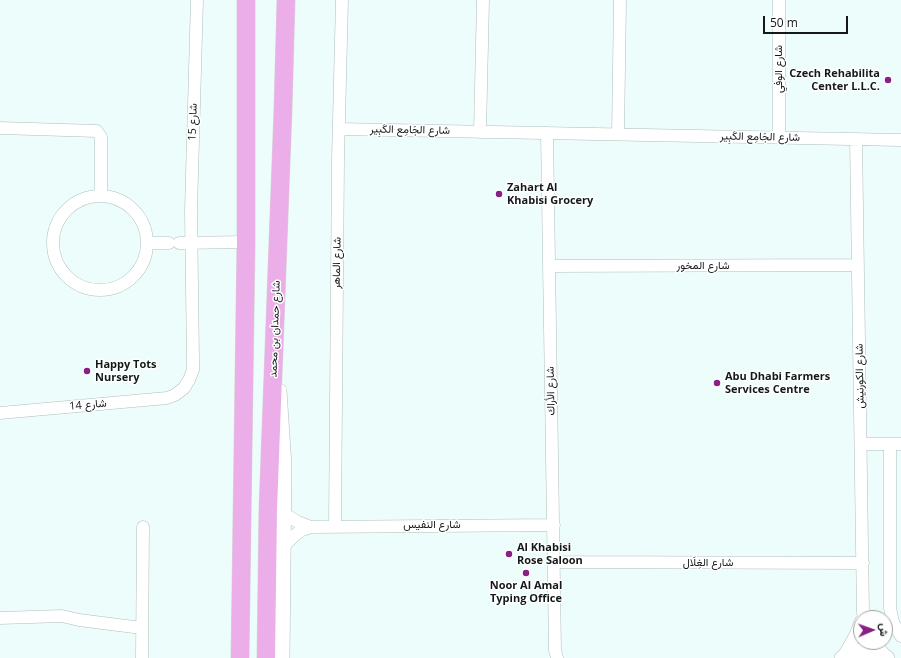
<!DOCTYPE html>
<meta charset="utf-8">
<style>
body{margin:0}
#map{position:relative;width:901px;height:658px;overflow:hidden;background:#ecfdfc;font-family:"Open Sans",Vazirmatn,sans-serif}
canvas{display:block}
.north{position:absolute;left:853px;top:610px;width:40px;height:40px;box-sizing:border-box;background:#fff;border:1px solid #a1a3a3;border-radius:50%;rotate:88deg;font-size:11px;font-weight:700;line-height:16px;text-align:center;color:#131919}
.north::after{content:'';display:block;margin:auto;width:14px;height:18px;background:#892086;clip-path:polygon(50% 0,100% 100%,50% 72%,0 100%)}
.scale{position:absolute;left:763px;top:16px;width:85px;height:18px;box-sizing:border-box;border:2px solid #131919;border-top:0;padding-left:5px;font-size:12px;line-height:14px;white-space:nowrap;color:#131919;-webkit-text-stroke:3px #fff;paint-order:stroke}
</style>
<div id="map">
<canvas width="901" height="658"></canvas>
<div class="north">ش</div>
<div class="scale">50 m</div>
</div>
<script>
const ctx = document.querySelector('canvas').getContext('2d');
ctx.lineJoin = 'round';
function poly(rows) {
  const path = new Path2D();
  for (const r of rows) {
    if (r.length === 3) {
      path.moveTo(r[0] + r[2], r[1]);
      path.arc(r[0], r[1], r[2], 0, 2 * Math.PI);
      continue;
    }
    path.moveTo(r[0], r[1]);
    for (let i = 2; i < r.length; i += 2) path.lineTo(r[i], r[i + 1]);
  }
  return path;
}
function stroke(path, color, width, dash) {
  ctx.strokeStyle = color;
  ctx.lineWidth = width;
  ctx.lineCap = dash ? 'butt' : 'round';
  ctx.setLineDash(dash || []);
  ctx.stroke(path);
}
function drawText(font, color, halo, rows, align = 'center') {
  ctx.font = font + ' "Open Sans",Vazirmatn,sans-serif';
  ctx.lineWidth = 3;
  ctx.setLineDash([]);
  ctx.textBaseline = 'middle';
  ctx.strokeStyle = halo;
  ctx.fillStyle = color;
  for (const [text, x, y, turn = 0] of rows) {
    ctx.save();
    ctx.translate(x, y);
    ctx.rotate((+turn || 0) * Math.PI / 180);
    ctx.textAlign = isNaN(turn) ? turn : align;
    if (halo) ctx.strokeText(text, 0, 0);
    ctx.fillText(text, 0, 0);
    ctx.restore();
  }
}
const minor = poly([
 [0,128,97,131,101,137,101,196],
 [339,129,901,140],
 [480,132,483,0],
 [547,133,555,650,557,658],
 [618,134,620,0],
 [779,137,779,0],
 [856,139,863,613,865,618],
 [100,243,47],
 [147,243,169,243],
 [179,243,246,242],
 [549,266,858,265],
 [0,413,167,398,175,395,184,388,189,380,193,370,193,360,191,210,197,0],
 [861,444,901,444],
 [890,444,890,608,893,622,901,636],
 [283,513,298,522,311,527,554,525],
 [335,525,338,159,342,0],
 [283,547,295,535,302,530,311,527],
 [554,562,863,563],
 [0,618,62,616,79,620,142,628],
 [875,642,886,657],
 [843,657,855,636,861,621],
 [142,658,143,527]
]);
const tertiary = poly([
 [279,391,284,466,282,658],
 [842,658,851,653,860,651,878,653,887,658]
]);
const primary = poly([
 [240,658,246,242,246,0],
 [266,658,268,509,283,109,286,0]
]);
const markers = [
 [888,80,4,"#892086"],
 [499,194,4,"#892086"],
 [87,371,4,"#892086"],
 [717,383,4,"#892086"],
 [509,554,4,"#892086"],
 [526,573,4,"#892086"]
];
const streetNames = [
 ["شارع الوفي",779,69,-90],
 ["شارع 15",193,122,-88],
 ["شارع الجَامِع الكَبِير",410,130,1],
 ["شارع الجَامِع الكَبِير",760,137,1],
 ["شارع الماهر",337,263,-89],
 ["شارع المخور",703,266],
 ["شارع حمدان بن محمد",275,329,-88],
 ["شارع الكورنيش",860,376,-91],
 ["شارع الأراك",551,391,-91],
 ["شارع 14",88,405,-5],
 ["شارع النفيس",432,525],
 ["شارع الغِلَال",708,563]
];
const poiNames = [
 ["Czech Rehabilita",880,74,"right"],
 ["Center L.L.C.",880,87,"right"],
 ["Zahart Al",507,188],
 ["Khabisi Grocery",507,201],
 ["Happy Tots",95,365],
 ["Nursery",95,378],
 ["Abu Dhabi Farmers",725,377],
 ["Services Centre",725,390],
 ["Al Khabisi",517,548],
 ["Rose Saloon",517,561],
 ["Noor Al Amal",526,586,"center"],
 ["Typing Office",526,599,"center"]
];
stroke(minor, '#aebfbd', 13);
stroke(tertiary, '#aebfbd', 16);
stroke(primary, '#d9dada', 19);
stroke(minor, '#fff', 12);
stroke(tertiary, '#fff', 15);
stroke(primary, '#ebaee8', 18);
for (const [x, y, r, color] of markers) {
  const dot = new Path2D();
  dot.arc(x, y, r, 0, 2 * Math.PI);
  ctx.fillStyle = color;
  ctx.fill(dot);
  stroke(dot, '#fff', 1.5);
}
drawText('11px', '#131919', '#fff', streetNames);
drawText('bold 11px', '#131919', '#fff', poiNames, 'left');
</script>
